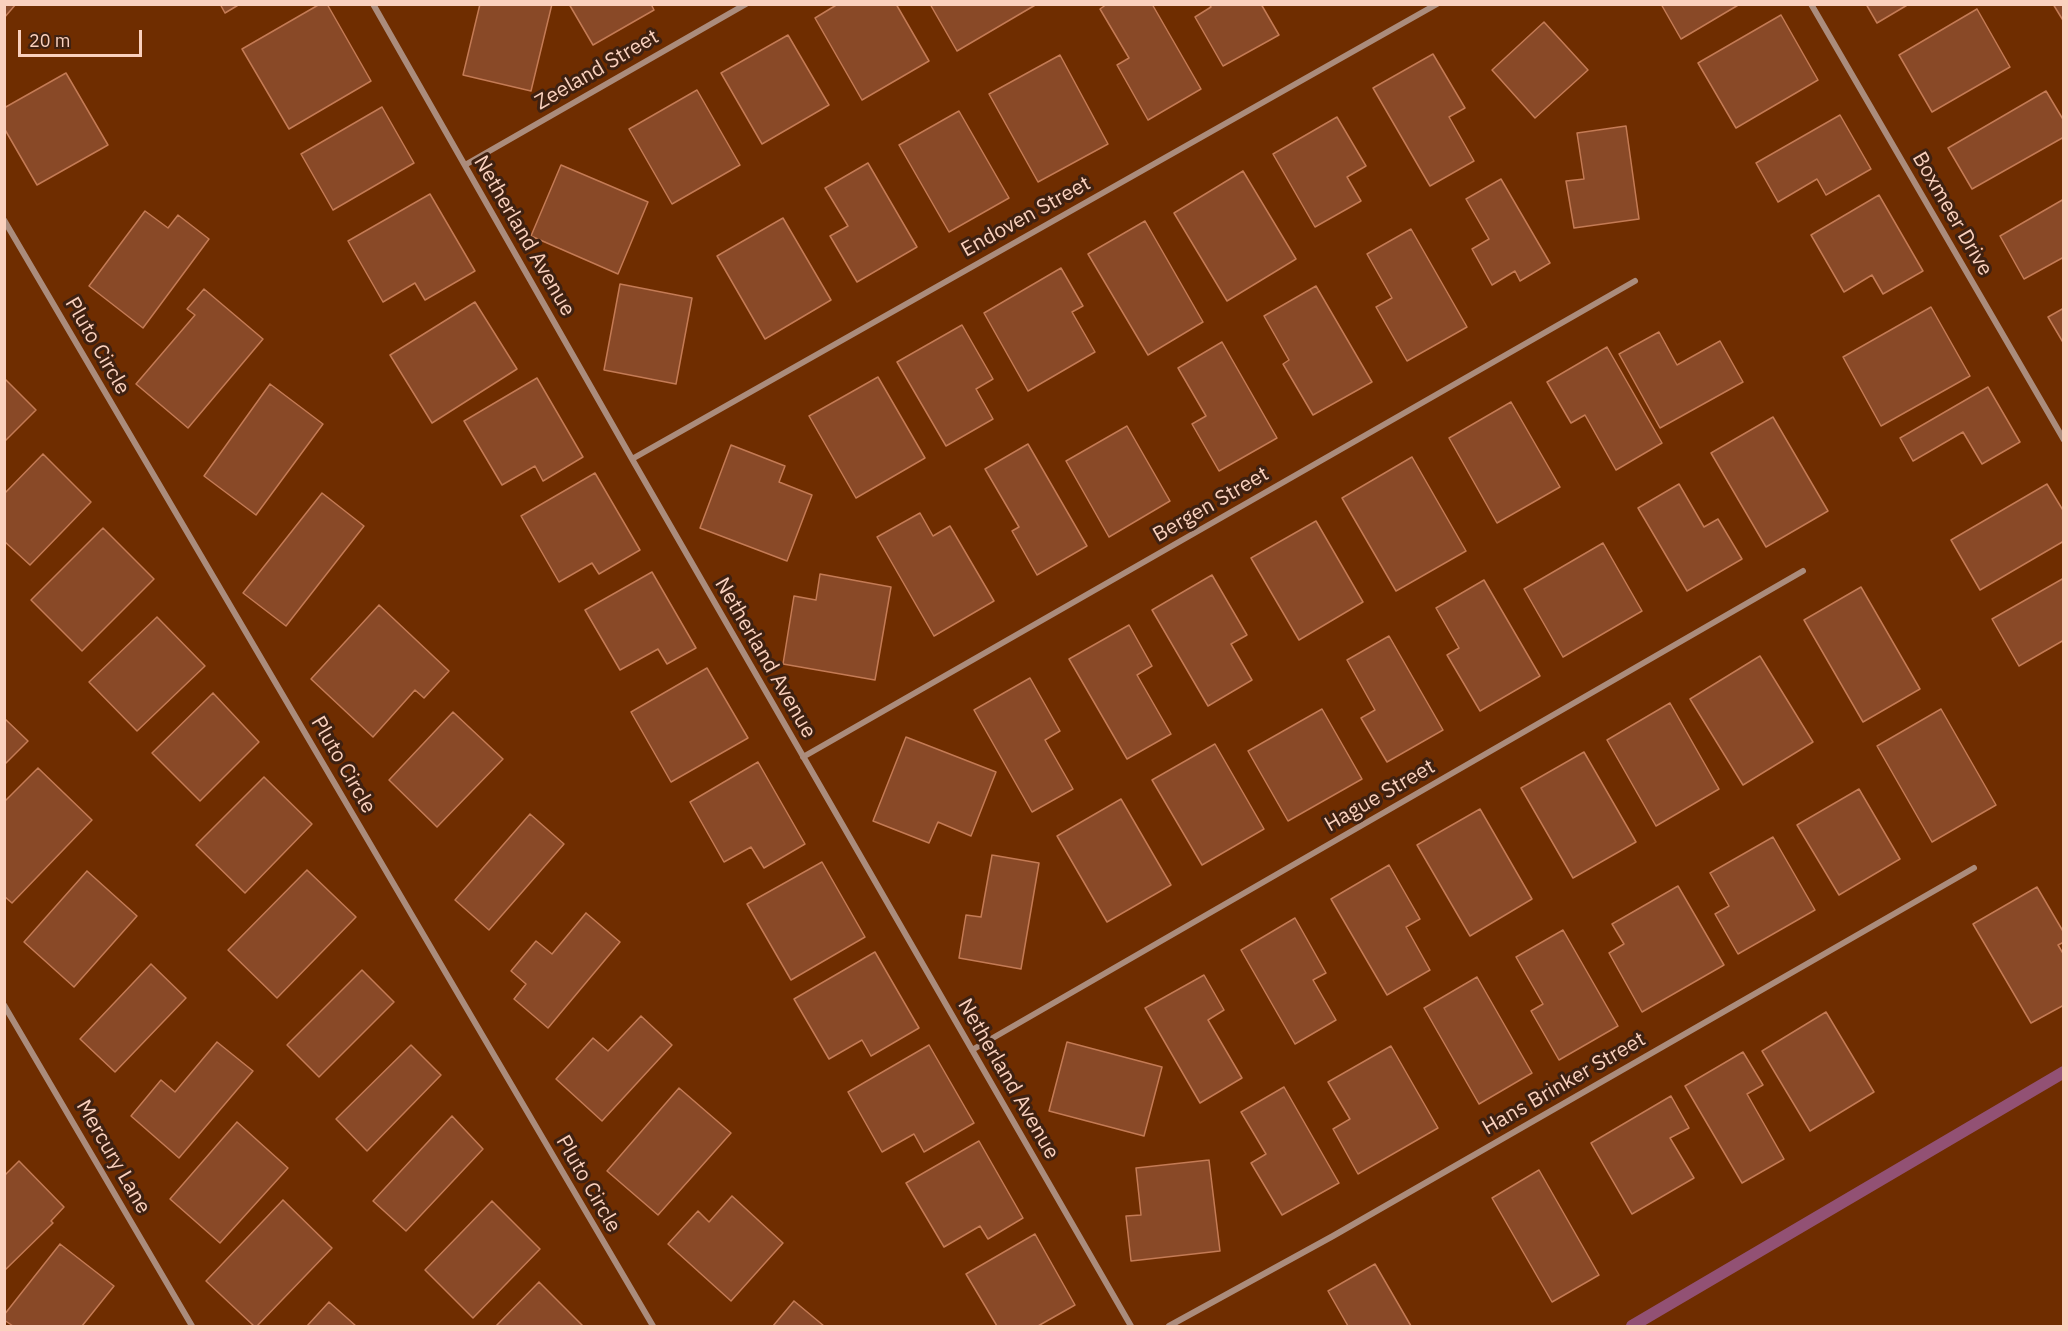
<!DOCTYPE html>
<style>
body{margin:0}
#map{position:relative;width:2068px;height:1331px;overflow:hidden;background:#6f2d00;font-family:"IBM Plex Sans",sans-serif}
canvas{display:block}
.frame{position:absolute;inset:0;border:6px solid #fad1be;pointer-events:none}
.scale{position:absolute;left:18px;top:30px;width:124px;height:27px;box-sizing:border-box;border:3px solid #fad1be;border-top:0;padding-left:8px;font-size:18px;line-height:21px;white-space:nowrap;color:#fad1be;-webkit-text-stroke:4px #3f2111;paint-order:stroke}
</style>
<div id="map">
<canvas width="2068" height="1331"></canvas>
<div class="frame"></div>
<div class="scale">20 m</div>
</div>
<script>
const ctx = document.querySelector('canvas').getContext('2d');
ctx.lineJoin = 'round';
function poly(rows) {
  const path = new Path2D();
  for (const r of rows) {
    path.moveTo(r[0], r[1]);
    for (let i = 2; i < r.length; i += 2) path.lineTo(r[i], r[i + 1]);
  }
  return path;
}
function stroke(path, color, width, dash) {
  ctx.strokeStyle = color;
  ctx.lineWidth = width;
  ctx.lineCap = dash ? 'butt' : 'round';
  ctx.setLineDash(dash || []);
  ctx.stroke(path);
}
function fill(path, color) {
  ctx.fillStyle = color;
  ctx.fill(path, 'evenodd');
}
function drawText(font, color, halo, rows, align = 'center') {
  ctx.font = font + ' "IBM Plex Sans",sans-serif';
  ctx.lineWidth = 6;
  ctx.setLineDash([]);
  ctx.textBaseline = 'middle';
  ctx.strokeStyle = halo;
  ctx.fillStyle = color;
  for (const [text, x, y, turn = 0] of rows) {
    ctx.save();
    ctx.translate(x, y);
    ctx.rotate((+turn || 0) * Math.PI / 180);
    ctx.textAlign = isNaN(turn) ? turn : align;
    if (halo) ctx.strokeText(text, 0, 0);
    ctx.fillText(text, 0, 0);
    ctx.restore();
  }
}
const stream = poly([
 [1632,1326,2064,1072]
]);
const building = poly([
 [4,4,16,4,4,18,4,4],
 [220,4,240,4,225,13,220,4],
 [320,4,327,4,371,81,289,129,242,49,320,4],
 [480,4,552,4,531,91,463,75,480,4],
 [569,4,651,4,654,10,593,45,569,4],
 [838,4,896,4,929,61,862,100,815,18,838,4],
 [930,4,1037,4,957,51,930,4],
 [1107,4,1152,4,1201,89,1148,120,1117,65,1129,58,1100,9,1107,4],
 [1209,4,1261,4,1279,35,1223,66,1195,17,1211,7,1209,4],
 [1661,4,1740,4,1681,39,1661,4],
 [1866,4,1909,4,1877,23,1866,4],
 [2053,4,2064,4,2064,22,2053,4],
 [1977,9,2010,67,1932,112,1899,55,1977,9],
 [1781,15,1818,80,1736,128,1698,63,1781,15],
 [1544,22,1588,70,1535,118,1492,70,1544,22],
 [788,35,829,105,762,144,721,73,788,35],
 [1433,54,1465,108,1449,117,1474,161,1430,186,1373,88,1433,54],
 [1060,55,1108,144,1038,182,989,94,1060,55],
 [66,73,108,145,37,185,4,128,4,108,66,73],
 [697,90,740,165,672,204,629,129,697,90],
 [2046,91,2064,121,2064,137,1972,189,1948,148,2046,91],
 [382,107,414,163,333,210,301,154,382,107],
 [959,111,1009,198,949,232,899,145,959,111],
 [1840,115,1871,169,1826,195,1817,179,1778,202,1756,163,1840,115],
 [1337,117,1366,166,1347,177,1361,201,1315,227,1273,154,1337,117],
 [1626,126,1639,219,1574,228,1566,181,1584,179,1577,133,1626,126],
 [868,163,917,247,857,282,830,236,848,226,825,188,868,163],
 [561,165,648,202,618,274,531,236,561,165],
 [1243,171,1296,259,1227,301,1174,213,1243,171],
 [1501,179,1550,263,1520,281,1515,271,1492,285,1472,249,1489,239,1466,199,1501,179],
 [430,194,475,271,425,300,415,283,383,302,348,241,430,194],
 [1879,195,1923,271,1883,294,1872,275,1844,292,1811,235,1879,195],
 [2064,199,2064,257,2024,279,2000,236,2064,199],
 [145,211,168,228,178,215,209,239,143,328,89,286,145,211],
 [783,218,831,300,765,339,717,256,783,218],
 [1145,221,1203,322,1148,355,1088,254,1145,221],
 [1411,229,1467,327,1407,361,1376,307,1392,298,1367,254,1411,229],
 [1061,268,1083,306,1072,312,1095,352,1028,391,984,313,1061,268],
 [620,284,692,298,676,384,604,370,620,284],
 [1316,286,1372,382,1313,415,1283,364,1289,360,1264,316,1316,286],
 [204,289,263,339,188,428,136,384,195,315,187,309,204,289],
 [475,302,517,369,432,423,390,355,475,302],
 [1931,307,1970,376,1881,426,1843,357,1931,307],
 [2064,308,2064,344,2048,317,2064,308],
 [962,325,993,379,976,389,993,419,946,446,897,362,962,325],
 [1659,332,1677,365,1720,341,1743,382,1660,428,1619,354,1659,332],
 [1222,342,1277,438,1219,471,1192,424,1206,416,1178,368,1222,342],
 [1607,347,1662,443,1616,470,1585,415,1571,423,1547,382,1607,347],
 [878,377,925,458,856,498,809,416,878,377],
 [4,378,36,410,4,442,4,378],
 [537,378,583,457,543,481,535,466,502,485,464,421,537,378],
 [270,384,323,424,256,515,204,476,270,384],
 [1988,387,2020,442,1982,464,1963,432,1913,461,1900,438,1988,387],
 [1511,402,1560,487,1497,523,1449,438,1511,402],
 [1773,417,1828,511,1766,547,1711,453,1773,417],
 [1127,426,1170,501,1109,537,1066,461,1127,426],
 [1028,444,1087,546,1037,575,1012,531,1019,527,985,469,1028,444],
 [731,445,785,466,779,482,812,495,787,561,700,528,731,445],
 [43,454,91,502,30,565,4,541,4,494,43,454],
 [1412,457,1466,551,1396,591,1342,498,1412,457],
 [595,473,640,550,599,574,592,563,559,582,521,516,595,473],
 [1679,484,1704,527,1718,519,1742,559,1687,591,1638,508,1679,484],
 [2047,484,2064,512,2064,541,1980,590,1951,540,2047,484],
 [322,493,364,526,286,626,243,593,322,493],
 [920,513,933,536,950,526,994,601,934,636,877,537,920,513],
 [1316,521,1363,602,1299,640,1251,558,1316,521],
 [103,528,154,579,82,651,31,600,103,528],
 [1603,543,1642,611,1563,657,1524,589,1603,543],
 [652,572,696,648,667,664,658,649,620,670,585,610,652,572],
 [820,574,891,587,875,680,783,664,794,596,816,600,820,574],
 [1212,575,1247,635,1231,644,1252,680,1208,706,1152,610,1212,575],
 [2064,578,2064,640,2019,666,1992,619,2064,578],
 [1484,580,1540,676,1480,711,1447,655,1459,648,1436,608,1484,580],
 [1861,587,1920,689,1863,722,1804,620,1861,587],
 [379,605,449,671,424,698,415,690,373,737,311,679,379,605],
 [157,617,205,666,137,731,89,682,157,617],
 [1129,625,1152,666,1137,675,1171,734,1127,759,1069,659,1129,625],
 [1389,636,1443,730,1387,762,1361,718,1375,710,1347,660,1389,636],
 [1760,656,1813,742,1743,785,1690,699,1760,656],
 [707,668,748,738,671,782,631,712,707,668],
 [1030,678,1060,731,1045,740,1073,789,1032,812,974,710,1030,678],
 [213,693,259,742,200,801,152,753,213,693],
 [1670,703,1719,789,1656,826,1607,740,1670,703],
 [1322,709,1362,779,1288,821,1248,751,1322,709],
 [1941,709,1996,805,1932,842,1877,746,1941,709],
 [453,712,503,759,437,827,389,780,453,712],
 [4,718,28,741,4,765,4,718],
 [906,737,996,772,971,836,938,822,929,843,873,821,906,737],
 [1215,744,1264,829,1202,865,1152,780,1215,744],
 [1584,752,1636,842,1573,878,1521,788,1584,752],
 [758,762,805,844,764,868,751,847,724,862,690,802,758,762],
 [38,768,92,820,12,903,4,896,4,802,38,768],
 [264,777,312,824,245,893,196,845,264,777],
 [1859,789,1900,859,1839,895,1797,825,1859,789],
 [1121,799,1171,885,1107,922,1057,836,1121,799],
 [1480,809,1532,899,1470,936,1417,845,1480,809],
 [530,814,564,844,489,930,455,900,530,814],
 [1773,837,1815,910,1738,954,1715,914,1729,906,1710,873,1773,837],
 [992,855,1039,863,1021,969,959,958,966,915,981,917,992,855],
 [822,862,865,937,791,980,747,904,822,862],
 [1389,865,1420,919,1406,927,1430,970,1387,995,1331,899,1389,865],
 [307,870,356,917,277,998,228,950,307,870],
 [87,871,137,916,74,987,24,942,87,871],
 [1678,886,1724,965,1642,1012,1609,953,1624,944,1612,924,1678,886],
 [2037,887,2064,933,2064,942,2058,945,2064,955,2064,1005,2031,1023,1973,924,2037,887],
 [586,913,620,942,548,1028,514,999,526,984,511,971,536,941,552,954,586,913],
 [1295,918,1326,973,1313,980,1336,1020,1295,1044,1241,950,1295,918],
 [1563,930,1618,1026,1559,1060,1531,1011,1543,1004,1516,957,1563,930],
 [875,952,919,1028,871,1056,862,1040,829,1059,794,999,875,952],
 [151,964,186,998,115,1072,80,1039,151,964],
 [362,970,394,1002,319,1077,287,1045,362,970],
 [1204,975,1224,1010,1208,1020,1242,1078,1200,1103,1145,1008,1204,975],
 [1477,977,1532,1073,1479,1104,1424,1008,1477,977],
 [1826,1012,1874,1092,1810,1131,1762,1051,1826,1012],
 [641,1016,672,1045,602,1121,556,1079,593,1038,608,1051,641,1016],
 [217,1042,253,1071,179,1158,131,1116,161,1080,175,1092,217,1042],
 [1067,1042,1162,1067,1144,1136,1049,1111,1067,1042],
 [411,1045,441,1075,367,1151,336,1119,411,1045],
 [929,1045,974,1123,924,1152,914,1134,882,1152,848,1092,929,1045],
 [1391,1046,1438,1128,1358,1174,1333,1129,1350,1119,1328,1082,1391,1046],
 [1743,1052,1763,1085,1747,1094,1784,1159,1742,1183,1685,1086,1743,1052],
 [1284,1087,1339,1183,1282,1215,1251,1163,1266,1154,1241,1112,1284,1087],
 [679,1088,731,1133,658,1215,607,1171,679,1088],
 [1671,1096,1689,1128,1670,1138,1694,1178,1632,1214,1591,1143,1671,1096],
 [452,1116,483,1149,406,1231,373,1201,452,1116],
 [237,1122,288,1168,220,1243,170,1199,237,1122],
 [979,1141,1023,1218,988,1239,980,1226,944,1247,906,1183,979,1141],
 [1209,1160,1220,1251,1131,1261,1126,1216,1141,1215,1136,1168,1209,1160],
 [19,1161,64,1207,51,1221,53,1223,4,1271,4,1176,19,1161],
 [1539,1170,1599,1275,1552,1302,1492,1198,1539,1170],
 [732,1196,783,1243,731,1301,668,1244,698,1211,709,1222,732,1196],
 [283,1200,332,1248,257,1326,254,1326,206,1281,283,1200],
 [492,1201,540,1249,473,1318,425,1270,492,1201],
 [1035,1234,1075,1305,1038,1326,997,1326,966,1274,1035,1234],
 [60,1244,114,1286,82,1326,13,1326,4,1320,4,1315,60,1244],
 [1375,1264,1411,1326,1348,1326,1328,1291,1375,1264],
 [539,1282,583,1326,496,1326,539,1282],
 [794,1301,824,1326,773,1326,794,1301],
 [329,1302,356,1326,307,1326,329,1302]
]);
const minor = poly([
 [373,4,632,459,1131,1326],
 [1811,4,2064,440],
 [465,165,746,4],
 [4,220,653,1326],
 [632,459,1437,4],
 [803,757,1635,281],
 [4,1005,192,1326],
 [972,1050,1803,571],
 [1169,1326,1333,1236,1974,868]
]);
const streetNames = [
 ["Zeeland Street",597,70,-30],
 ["Boxmeer Drive",1952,214,60],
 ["Endoven Street",1026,217,-29],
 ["Netherland Avenue",524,236,60],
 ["Pluto Circle",97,346,60],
 ["Bergen Street",1211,505,-30],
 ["Netherland Avenue",765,658,60],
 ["Pluto Circle",343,765,60],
 ["Hague Street",1380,796,-30],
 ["Netherland Avenue",1008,1079,60],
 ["Hans Brinker Street",1564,1084,-30],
 ["Mercury Lane",113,1157,60],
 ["Pluto Circle",588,1184,60]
];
stroke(stream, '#925174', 12);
fill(building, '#894927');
stroke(building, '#c47b55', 1.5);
stroke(minor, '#ab8c7c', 6);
drawText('21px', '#fad1be', '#3f2111', streetNames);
</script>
